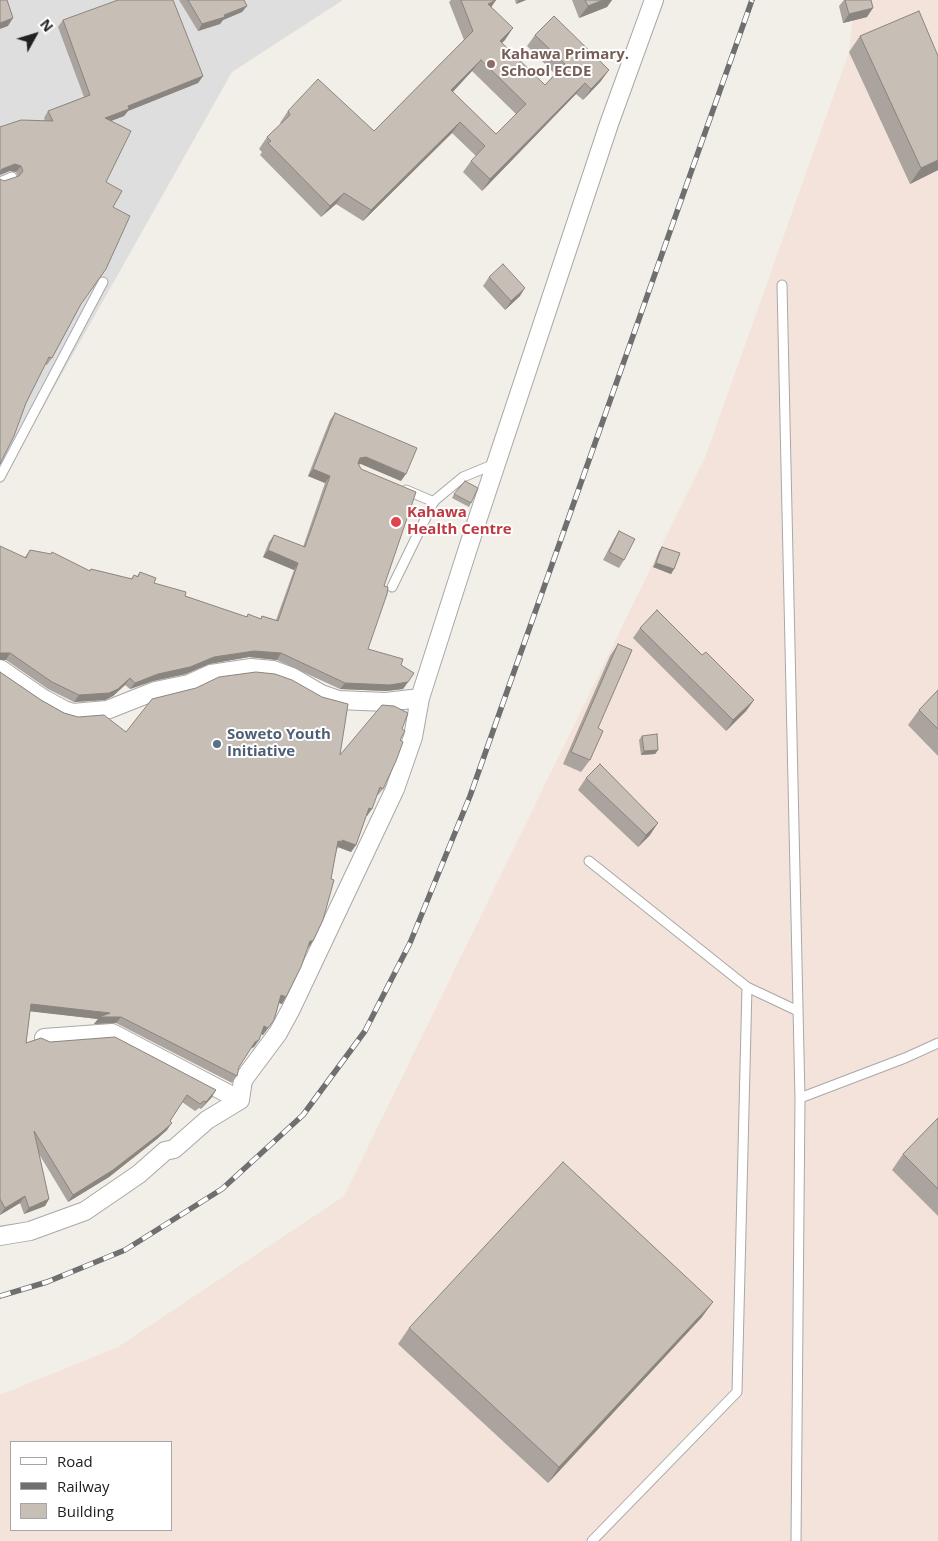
<!DOCTYPE html>
<style>
body{margin:0}
#map{position:relative;width:938px;height:1541px;overflow:hidden;background:#f2efe8;font-family:"Open Sans",sans-serif}
canvas{display:block}
.legend{position:absolute;left:10px;top:1441px;width:162px;height:90px;box-sizing:border-box;background:#fff;border:1px solid #a6a6a6;margin:0;padding:6px 9px;list-style:none;font-size:15px;color:#212121}
.legend li{display:flex;align-items:center;gap:10px;height:25px}
.legend b{width:25px;border:1px solid #a6a6a6}
.north{position:absolute;left:10px;top:10px;width:50px;height:50px;-webkit-text-stroke:4px #fff;paint-order:stroke;rotate:51deg;font-size:14px;font-weight:700;line-height:20px;text-align:center;color:#212121}
.north::after{content:'';display:block;margin:auto;width:18px;height:22px;background:#212121;clip-path:polygon(50% 0,100% 100%,50% 72%,0 100%)}
</style>
<div id="map">
<canvas width="938" height="1541"></canvas>
<ul class="legend">
<li><b style="height:6px;background:#fff"></b>Road</li>
<li><b style="height:6px;background:#6f6f6f"></b>Railway</li>
<li><b style="height:14px;background:#c7beb6"></b>Building</li>
</ul>
<div class="north">N</div>
</div>
<script>
const ctx = document.querySelector('canvas').getContext('2d');
ctx.lineJoin = 'round';
function fill(path, color) {
  ctx.fillStyle = color;
  ctx.fill(path, 'evenodd');
}
function poly(rows) {
  const path = new Path2D();
  for (const r of rows) {
    path.moveTo(r[0], r[1]);
    for (let i = 2; i < r.length; i += 2) path.lineTo(r[i], r[i + 1]);
  }
  return path;
}
function stroke(path, color, width, dash) {
  ctx.strokeStyle = color;
  ctx.lineWidth = width;
  ctx.lineCap = dash ? 'butt' : 'round';
  ctx.setLineDash(dash || []);
  ctx.stroke(path);
}
function drawText(font, color, halo, rows, align = 'center') {
  ctx.font = font + ' "Open Sans",sans-serif';
  ctx.lineWidth = 4;
  ctx.setLineDash([]);
  ctx.textBaseline = 'middle';
  ctx.strokeStyle = halo;
  ctx.fillStyle = color;
  for (const [text, x, y, turn = 0] of rows) {
    ctx.save();
    ctx.translate(x, y);
    ctx.rotate((+turn || 0) * Math.PI / 180);
    ctx.textAlign = isNaN(turn) ? turn : align;
    if (halo) ctx.strokeText(text, 0, 0);
    ctx.fillText(text, 0, 0);
    ctx.restore();
  }
}
const residential = poly([
 [0,0,343,0,232,72,0,484]
]);
const military = poly([
 [855,0,938,0,938,1541,0,1541,0,1395,118,1347,344,1196,706,455,849,52],
 [11,1442,171,1442,171,1530,11,1530]
]);
const lane = poly([
 [0,182,12,177],
 [782,285,800,1098,796,1541],
 [0,477,103,282],
 [406,490,434,502],
 [392,587,434,501,463,477,497,463],
 [589,861,747,987,798,1011],
 [800,1098,905,1058,938,1043],
 [592,1541,737,1392,747,987]
]);
const street = poly([
 [0,669,42,698,64,710,73,713,107,710,155,691,189,684,211,674,251,668,273,670,292,677,321,694,338,700,386,702,420,698],
 [44,1038,112,1033,240,1100],
 [0,1236,30,1231,85,1211,139,1174,165,1151,174,1149,207,1120,240,1100,243,1080,278,1033,291,1009,395,789,413,737,420,698,469,545,609,124,654,0]
]);
const rail = poly([
 [0,1296,47,1282,125,1250,222,1189,303,1115,365,1031,410,943,470,796,752,0]
]);
const wall = poly([
 [179,0,244,0,247,6,242,12,223,20,220,24,198,31],
 [451,0,496,0,491,7,505,40,501,43,545,85,555,74,527,46,535,35,601,81,583,100,576,94,482,191,463,172,471,161,476,156,452,133,363,221,336,204,321,217,260,155,262,152,259,149,267,137,281,124,280,123,288,111,374,131,464,40,449,2],
 [472,71,516,114,496,134,453,92],
 [515,0,526,0,516,4],
 [572,0,612,0,607,7,579,18],
 [844,0,871,0,867,17,843,23,839,6],
 [63,20,203,76,198,83,128,111,124,116,111,121,106,182,113,207,80,305,52,358,47,365,45,364,26,403,4,181,18,177,16,172,10,171,45,121,44,118,48,111,84,97,58,27],
 [860,36,938,170,910,184,849,52],
 [489,277,520,296,505,310,483,286],
 [335,413,401,481,361,464,358,464,384,586,368,649,401,665,408,682,403,689,386,691,340,689,277,660,249,657,209,664,186,674,153,681,130,689,125,685,113,696,105,700,74,702,48,689,6,660,25,557,30,550,89,571,91,569,131,579,134,575,137,576,140,572,154,583,185,596,246,617,248,614,260,619,262,616,276,620,294,570,263,557,269,542,274,535,303,547,325,483,308,476,330,420],
 [454,494,471,503,469,507,452,498],
 [619,531,624,560,619,568,603,560,614,539],
 [662,547,674,569,671,574,653,567,659,551],
 [640,628,754,700,746,711,726,731,633,638],
 [618,644,590,760,581,772,563,764,610,656],
 [0,672,41,700,64,713,126,732,340,755,402,729,400,740,383,789,378,795,377,795,367,816,366,816,356,845,351,852,338,847,337,849,313,941,308,948,307,948,282,1004,279,1003,274,1020,263,1035,261,1034,259,1040,254,1047,251,1048,239,1067,237,1076,232,1083,116,1023,94,1024,98,1019,30,1011,26,1043,50,1042,212,1097,201,1109,199,1108,195,1111,182,1102,170,1121,167,1130,157,1139,109,1177,68,1202,39,1154,49,1199,45,1206,24,1214,20,1203,0,1215],
 [938,690,938,756,908,725,919,710],
 [642,736,658,750,655,754,641,755,639,740],
 [586,778,650,835,638,847,578,790],
 [938,1118,938,1216,892,1170,903,1154],
 [702,1317,548,1483,398,1344,409,1328]
]);
const shadedWall = poly([
 [496,0,488,12,488,4],
 [519,0,526,0,516,4],
 [603,0,612,0,607,7,579,18,588,6],
 [247,6,242,12,223,20,220,24,198,31,202,24],
 [873,8,867,17,843,23,849,14],
 [13,18,8,26,0,29,0,23],
 [513,28,505,40,492,53,500,41],
 [481,60,472,71,443,102,451,90],
 [609,70,601,81,583,100,591,89],
 [203,76,198,83,128,111,124,116,100,125,105,118,128,106],
 [585,83,576,94,482,191,490,179],
 [460,122,452,133,363,221,371,210],
 [938,160,938,170,910,184,921,168],
 [15,164,21,166,16,172,10,171,0,175,0,172,2,169],
 [344,193,336,204,321,217,330,206],
 [525,288,520,296,505,310,511,301],
 [366,457,406,474,401,481,361,464,356,465,360,458],
 [313,469,330,476,325,483,308,476],
 [268,550,298,563,294,570,263,557],
 [656,563,674,569,671,574,653,567],
 [254,651,281,653,277,660,249,657,209,664,186,674,153,681,130,689,135,683,158,674,214,657],
 [0,653,10,653,6,660,0,660],
 [130,678,125,685,113,696,105,700,74,702,79,695],
 [408,682,403,689,386,691,340,689,345,683],
 [754,700,746,711,726,731,733,720],
 [658,750,655,754,641,755,644,751],
 [369,808,372,809,367,816,364,815],
 [658,823,650,835,638,847,646,835],
 [342,840,356,845,351,852,338,847,337,849,338,841],
 [310,941,313,941,308,948,305,947],
 [281,995,286,997,282,1004,276,1002],
 [31,1004,110,1013,121,1017,116,1023,94,1024,98,1019,27,1011],
 [264,1026,268,1028,263,1035,259,1033],
 [259,1040,254,1047,250,1049,255,1042],
 [216,1090,212,1097,201,1109,206,1102],
 [172,1123,167,1130,157,1139,109,1177,68,1202,73,1195],
 [25,1196,20,1203,0,1215,5,1208],
 [49,1199,45,1206,24,1214,29,1208],
 [713,1302,702,1317,548,1483,559,1467]
]);
const building = poly([
 [0,0,7,0,13,18,0,23,0,0],
 [118,0,173,0,203,76,128,106,129,109,105,118,131,131,106,182,122,191,113,207,130,216,106,269,81,304,52,358,49,357,26,403,14,436,0,464,0,179,4,181,19,176,23,171,21,166,15,164,2,169,0,172,0,127,21,120,53,121,48,111,90,95,63,20,118,0],
 [188,0,244,0,247,6,224,15,225,17,202,24,188,0],
 [461,0,496,0,488,4,513,28,500,41,545,85,565,64,535,35,554,16,609,70,591,89,585,83,490,179,471,161,485,146,460,122,371,210,344,193,330,206,268,143,271,141,267,137,290,115,288,111,318,79,374,131,473,31,461,0],
 [481,60,526,104,496,134,451,90,481,60],
 [585,0,603,0,588,6,585,0],
 [845,0,871,0,873,8,849,14,845,0],
 [919,11,938,56,938,160,921,168,860,36,919,11],
 [503,264,525,288,511,301,489,277,503,264],
 [335,413,417,448,406,474,366,457,360,458,358,463,361,469,416,492,384,586,388,587,387,594,368,649,403,659,401,665,414,673,408,682,390,685,345,683,281,653,254,651,214,657,190,667,158,674,135,683,130,678,118,689,109,693,79,695,52,682,10,653,0,653,0,546,26,558,30,550,51,554,52,552,90,571,91,569,132,579,134,575,138,577,140,572,156,578,154,583,186,592,185,596,247,617,248,614,261,619,262,616,278,621,298,563,268,550,274,535,305,547,330,476,313,469,335,413],
 [465,481,478,488,471,503,454,494,465,481],
 [619,531,635,539,624,560,609,552,619,531],
 [662,547,680,553,674,569,656,563,662,547],
 [657,610,702,655,706,652,754,700,733,720,640,628,657,610],
 [618,644,632,650,598,728,603,731,590,760,571,752,618,644],
 [0,672,41,700,64,713,78,717,104,715,126,732,152,699,196,688,219,677,256,672,275,674,292,680,322,697,348,704,340,755,382,705,394,706,408,713,402,729,405,731,400,740,403,742,396,761,383,789,380,787,372,809,369,808,356,845,342,840,342,842,338,841,331,879,334,880,323,920,313,941,310,941,301,967,286,997,281,995,274,1020,268,1028,264,1026,259,1040,255,1042,239,1067,237,1076,121,1017,99,1017,110,1013,31,1004,26,1043,41,1038,50,1042,115,1037,216,1090,206,1102,204,1101,200,1104,187,1095,170,1121,172,1123,162,1132,113,1170,73,1195,34,1131,49,1199,29,1208,25,1196,5,1208,0,1199,0,672],
 [938,690,938,729,919,710,938,690],
 [657,734,658,750,644,751,642,736,657,734],
 [600,764,658,823,646,835,586,778,600,764],
 [938,1118,938,1189,903,1154,938,1118],
 [563,1162,713,1302,559,1467,409,1328,563,1162]
]);
const markers = [
 [491,64,5,"#8d6e63"],
 [396,522,6,"#e0444e"],
 [217,744,5,"#5c6f8a"]
];
const educationNames = [
 ["Kahawa Primary.",501,55],
 ["School ECDE",501,72]
];
const healthNames = [
 ["Kahawa",407,513],
 ["Health Centre",407,530]
];
const serviceNames = [
 ["Soweto Youth",227,735],
 ["Initiative",227,752]
];
fill(residential, '#dfdede');
fill(military, '#f4e3db');
stroke(lane, '#a8a8a8', 11);
stroke(street, '#a8a8a8', 20);
stroke(lane, '#fff', 9);
stroke(street, '#fff', 18);
stroke(rail, '#6f6f6f', 5.5);
stroke(rail, '#fff', 4, [11]);
fill(wall, '#aba39d');
fill(shadedWall, '#8b857f');
fill(building, '#c7beb6');
stroke(building, '#8b857f', 1);
for (const [x, y, r, color] of markers) {
  const dot = new Path2D();
  dot.arc(x, y, r, 0, 2 * Math.PI);
  ctx.fillStyle = color;
  ctx.fill(dot);
  stroke(dot, '#fff', 2);
}
drawText('bold 15px', '#785e54', '#fff', educationNames, 'left');
drawText('bold 15px', '#be3a42', '#fff', healthNames, 'left');
drawText('bold 15px', '#4e5e75', '#fff', serviceNames, 'left');
</script>
